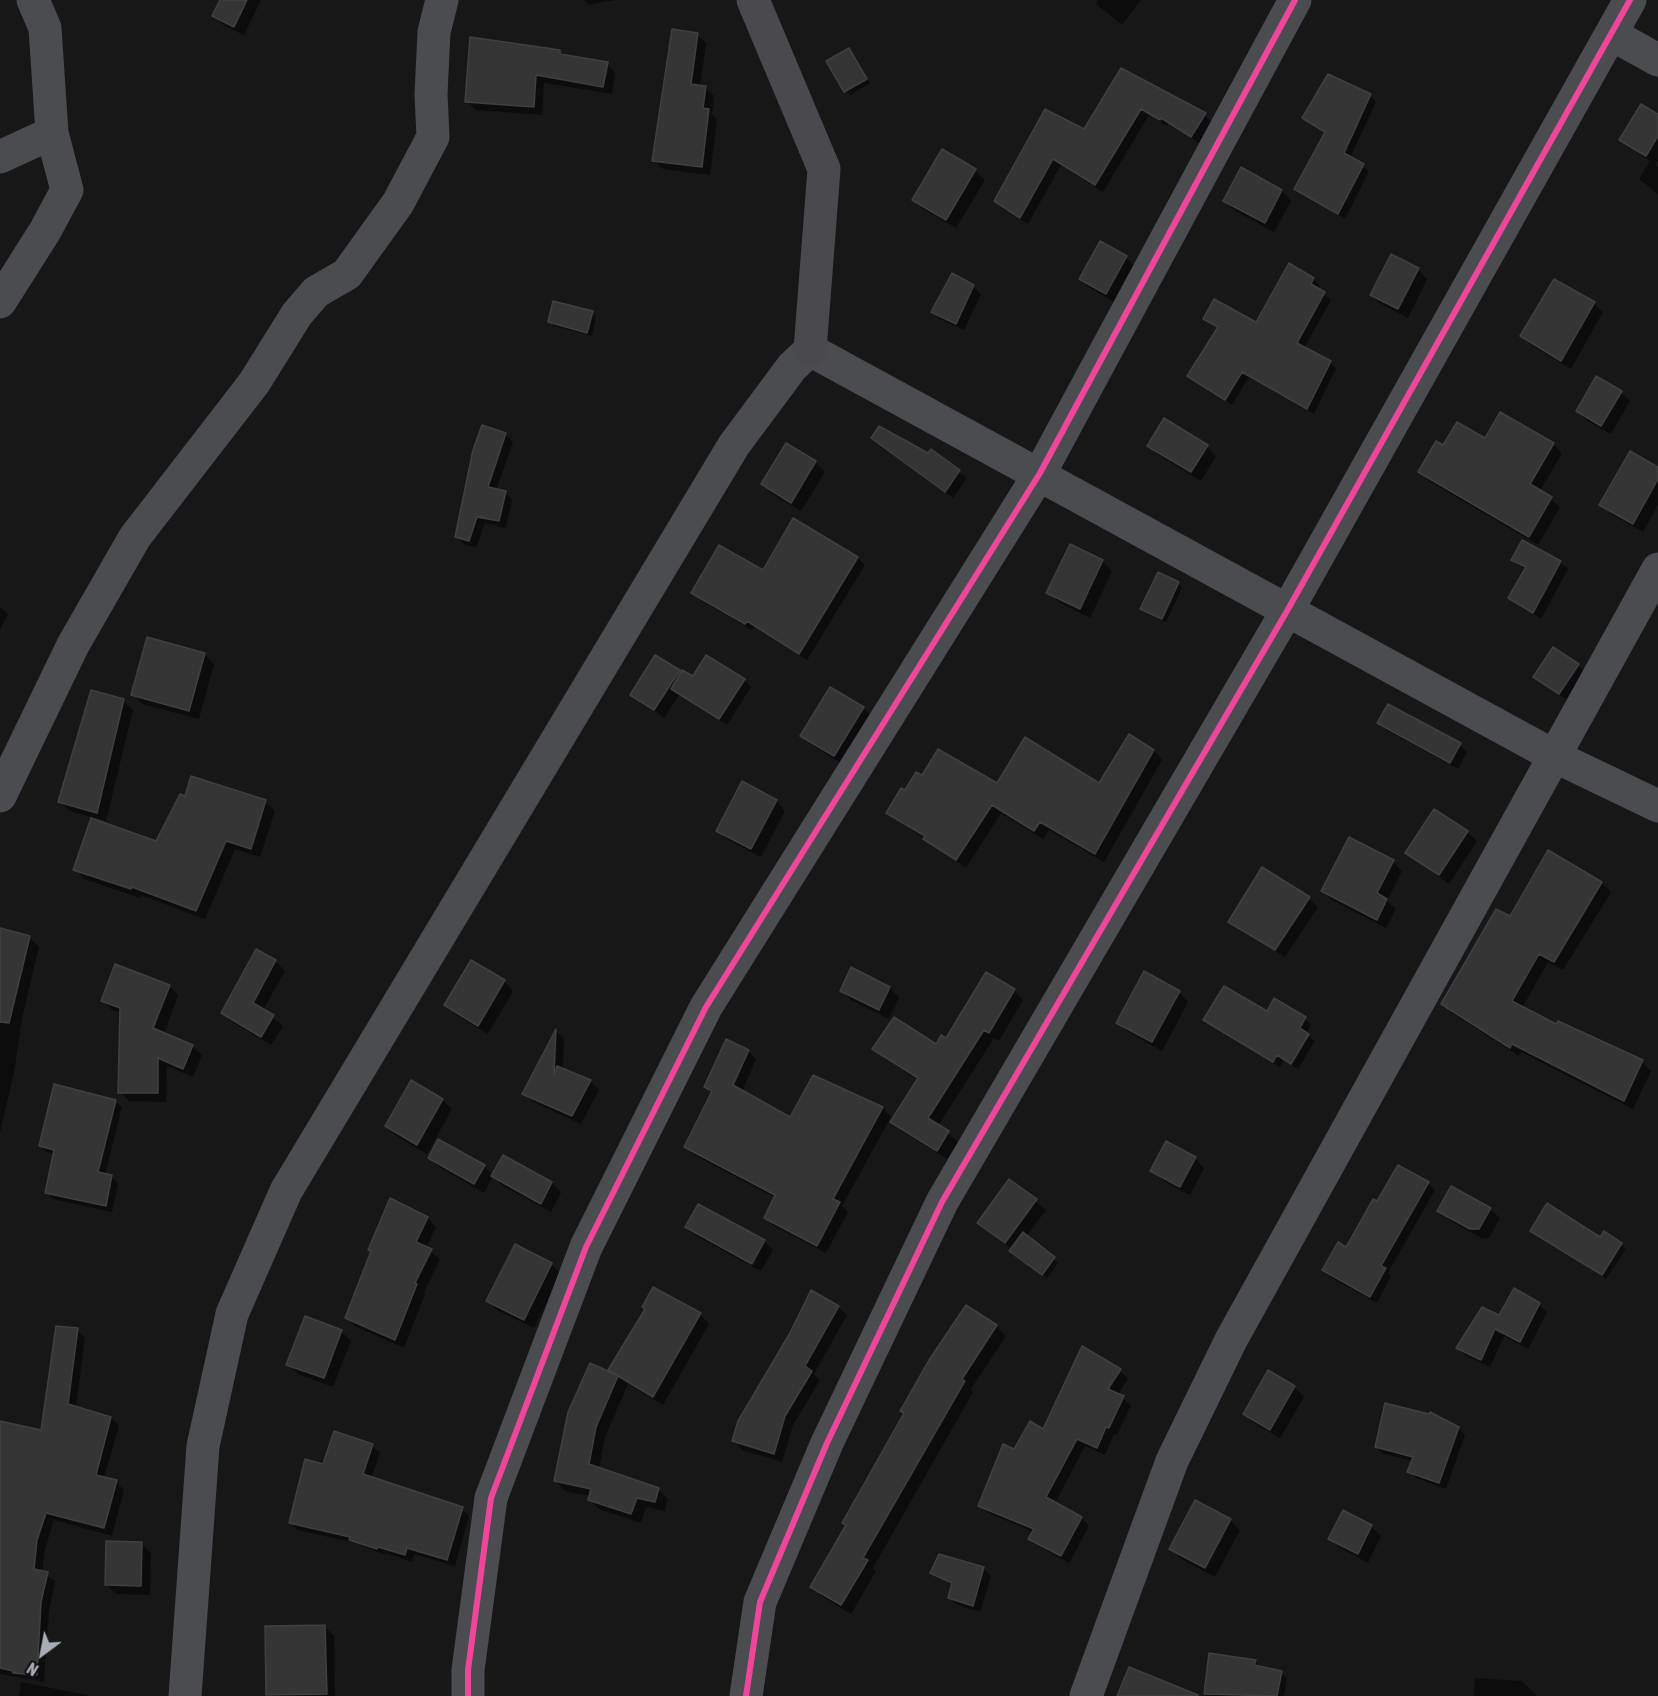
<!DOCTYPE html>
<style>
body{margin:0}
#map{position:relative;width:1658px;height:1696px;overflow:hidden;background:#171717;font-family:"Asap Condensed",sans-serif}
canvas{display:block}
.north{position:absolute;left:12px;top:1624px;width:60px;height:60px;-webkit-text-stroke:4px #111113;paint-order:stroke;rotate:212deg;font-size:16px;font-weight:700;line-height:24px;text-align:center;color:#a8adb8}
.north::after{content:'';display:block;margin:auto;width:21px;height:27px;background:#a8adb8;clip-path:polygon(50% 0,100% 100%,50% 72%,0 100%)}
</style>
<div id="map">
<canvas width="1658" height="1696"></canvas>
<div class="north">N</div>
</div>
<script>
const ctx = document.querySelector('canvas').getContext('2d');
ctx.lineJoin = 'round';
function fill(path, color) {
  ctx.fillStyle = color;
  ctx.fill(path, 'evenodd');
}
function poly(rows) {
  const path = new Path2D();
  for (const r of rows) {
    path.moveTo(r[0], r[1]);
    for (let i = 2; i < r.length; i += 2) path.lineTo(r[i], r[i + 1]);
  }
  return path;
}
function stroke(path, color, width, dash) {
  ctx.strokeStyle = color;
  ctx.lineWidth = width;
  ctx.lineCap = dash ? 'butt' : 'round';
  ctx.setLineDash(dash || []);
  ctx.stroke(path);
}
const shadow = poly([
 [222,0,261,0,244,35,223,25,214,16],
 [584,0,615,0,589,5],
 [1098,0,1141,0,1122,25,1096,4],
 [697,34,706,43,700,87,705,87,714,96,712,114,717,120,710,175,663,169,654,161],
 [848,50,870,83,850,95,846,91],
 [559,51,565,56,607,64,615,73,612,94,544,83,542,115,476,110,467,101],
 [1121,70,1205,115,1212,122,1199,143,1169,124,1167,126,1149,115,1103,192,1061,165,1028,224,1003,208,995,201,1085,131],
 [1328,76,1370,96,1376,102,1350,158,1369,171,1345,219,1296,189,1326,134,1304,118],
 [1658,116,1658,161,1655,165,1658,167,1658,194,1639,179,1650,161,1620,140],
 [1241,169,1282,191,1291,201,1274,232,1234,210,1224,201],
 [975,170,985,180,956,228,923,209,914,199],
 [1126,257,1135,267,1116,303,1090,288,1080,279],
 [1289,266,1314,279,1320,286,1318,290,1331,300,1304,348,1330,362,1336,368,1314,414,1249,377,1232,405,1189,376,1218,329,1205,319,1257,324],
 [1418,270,1427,279,1408,318,1381,304,1371,295],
 [1554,281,1594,303,1603,312,1571,369,1531,345,1522,336],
 [973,286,981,294,964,330,940,319,933,311],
 [592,313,596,317,592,336,554,326,549,321],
 [1621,392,1630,401,1611,434,1587,421,1577,411],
 [483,426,506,435,513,442,496,490,505,492,512,500,506,528,485,523,476,548,464,544,457,537],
 [873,438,929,455,931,451,967,478,953,498],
 [1485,440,1553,444,1562,453,1540,491,1560,507,1538,545,1429,481,1420,472,1444,447],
 [1149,445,1207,447,1216,456,1201,481,1159,455],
 [815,462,825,472,801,511,772,494,763,484],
 [1658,469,1658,505,1643,532,1611,514,1601,504],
 [794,520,858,558,865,565,807,660,755,627,752,630,700,600,693,593,763,572],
 [1523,542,1560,562,1568,569,1541,619,1510,598,1526,570,1513,559],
 [1071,546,1103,562,1112,571,1090,618,1058,602,1048,592],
 [1178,583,1182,588,1166,622,1142,609],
 [0,607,8,614,0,630],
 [204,654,214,664,199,719,142,704,133,694],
 [1578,665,1587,674,1569,702,1535,677],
 [679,671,693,679,744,680,751,687,727,725,679,695,664,718,632,694],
 [123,701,133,710,106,821,70,811,60,801],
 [863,708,873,718,844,765,812,745,802,735],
 [1379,723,1460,745,1467,752,1458,769,1386,730],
 [1154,751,1162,760,1104,862,1049,830,1043,839,1001,813,966,868,888,813,905,792,923,777,997,785,1100,785],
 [776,801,785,811,761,857,728,840,718,830],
 [265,802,275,811,260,857,235,849,205,919,141,895,140,898,84,879,75,869,157,843],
 [1467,832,1477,841,1449,884,1407,853],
 [1549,852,1602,883,1611,892,1563,970,1548,962,1522,1008,1642,1062,1651,1071,1633,1109,1521,1052,1519,1056,1452,1013,1443,1004,1510,918],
 [1393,862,1402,871,1387,901,1396,909,1386,928,1332,900,1323,891],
 [1263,869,1309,899,1318,907,1285,957,1239,930,1230,921],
 [0,930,29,937,39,947,22,1018,15,1067,0,1133],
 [275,961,285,971,263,1010,283,1026,271,1045,232,1022,223,1013],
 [504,981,513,991,488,1034,455,1014,446,1005],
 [169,986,178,995,164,1034,192,1046,202,1055,193,1077,167,1066,166,1102,129,1101,120,1092,121,1013,112,1010,103,1001],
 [889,988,899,997,889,1019,851,1000,841,990],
 [1014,990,1023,1000,999,1041,994,1038,938,1126,958,1142,947,1159,902,1131,892,1121,918,1080,884,1058,874,1049,936,1046],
 [1179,992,1188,1002,1162,1051,1128,1032,1118,1023],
 [1267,1013,1305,1019,1311,1025,1306,1034,1315,1041,1298,1069,1284,1060,1280,1067,1205,1020],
 [556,1031,564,1039,563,1070,590,1081,599,1090,581,1124,533,1102,524,1094],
 [748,1051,756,1059,742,1092,791,1119,814,1077,883,1108,891,1117,842,1206,848,1212,826,1253,774,1226,765,1218,776,1198,694,1155,685,1146,712,1093,706,1087],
 [442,1100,452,1109,427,1154,396,1136,387,1126],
 [115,1101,122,1107,105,1175,112,1177,118,1183,112,1212,53,1199,47,1193,55,1154,47,1152,40,1146],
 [429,1157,484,1166,493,1175,504,1157,552,1183,561,1193,551,1212,503,1186,493,1176,484,1193,439,1167],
 [1195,1158,1204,1168,1190,1195,1162,1180,1152,1170],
 [1010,1181,1046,1210,1026,1237,1058,1263,1047,1278,979,1223],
 [1428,1183,1435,1190,1388,1273,1391,1276,1377,1303,1330,1277,1323,1270,1347,1249,1378,1203],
 [1490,1209,1500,1218,1489,1238,1481,1238,1449,1220,1439,1211],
 [428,1218,436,1227,426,1248,440,1259,424,1292,425,1294,404,1348,355,1326,346,1317],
 [687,1227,764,1241,773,1250,761,1271,696,1236],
 [1532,1230,1601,1239,1604,1233,1626,1249,1606,1279],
 [551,1264,561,1274,534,1328,497,1310,488,1300],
 [1539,1305,1547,1312,1528,1349,1504,1336,1490,1367,1466,1356,1458,1348,1500,1317],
 [838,1307,847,1315,814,1374,820,1380,793,1425,782,1462,742,1450,734,1441],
 [967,1308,996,1326,1006,1336,971,1389,973,1392,873,1568,876,1571,851,1614,821,1596,812,1586],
 [700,1314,709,1324,663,1405,628,1384,605,1437,599,1469,658,1489,668,1499,665,1511,646,1507,641,1523,599,1509,589,1499,591,1496,565,1491,556,1481,617,1377,610,1370],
 [77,1330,85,1338,76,1408,111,1418,119,1426,104,1478,116,1482,124,1490,112,1536,54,1520,45,1549,42,1572,55,1581,49,1611,44,1682,0,1674,0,1422,43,1432],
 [341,1331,351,1341,333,1387,298,1374,288,1364],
 [1082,1348,1120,1371,1128,1378,1118,1395,1131,1405,1117,1435,1114,1434,1105,1455,1085,1446,1055,1503,1081,1518,1089,1526,1069,1563,1038,1546,1030,1538,1034,1532,988,1513,980,1505,1015,1451,1044,1431],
 [1268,1372,1294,1387,1304,1397,1280,1438,1254,1423,1244,1414],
 [1458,1428,1465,1435,1446,1489,1416,1478,1409,1471,1413,1461,1383,1454,1376,1447],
 [372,1446,380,1453,371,1478,462,1509,469,1516,455,1566,414,1554,412,1562,385,1553,385,1555,355,1543,298,1530,291,1523,324,1465],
 [1344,1512,1372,1527,1381,1536,1368,1563,1340,1548,1330,1538],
 [1230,1520,1240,1530,1215,1577,1181,1559,1171,1549],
 [141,1543,151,1553,150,1595,116,1594,107,1585],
 [983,1568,991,1576,980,1612,957,1605,949,1598,953,1586,932,1572],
 [324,1626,334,1636,335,1696,269,1696,267,1694],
 [1211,1655,1256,1662,1262,1668,1281,1673,1287,1679,1284,1696,1209,1696,1207,1693],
 [1475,1678,1522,1681,1537,1696,1474,1696],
 [21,1682,91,1696,19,1696]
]);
const building = poly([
 [220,0,247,0,234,27,212,16,220,0],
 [672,29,698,33,691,84,706,86,703,108,709,109,702,167,652,161,672,29],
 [470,37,560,50,560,54,608,62,603,87,536,75,534,107,465,102,470,37],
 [849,48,867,79,844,92,826,61,849,48],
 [1121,68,1206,113,1191,137,1161,118,1160,120,1141,109,1095,185,1053,159,1020,218,994,201,1045,109,1084,129,1121,68],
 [1328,74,1371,94,1344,153,1364,164,1338,214,1294,189,1325,132,1302,118,1328,74],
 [1641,104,1658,114,1658,136,1646,156,1619,140,1641,104],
 [942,149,976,169,946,220,912,200,942,149],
 [1241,167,1282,190,1265,223,1223,201,1241,167],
 [1100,241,1127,256,1106,294,1079,279,1100,241],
 [1391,254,1419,268,1398,309,1370,295,1391,254],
 [1289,263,1314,278,1311,284,1325,292,1297,343,1331,361,1307,409,1242,372,1225,400,1187,376,1218,327,1203,319,1214,299,1256,322,1289,263],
 [952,273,974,285,956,324,931,312,952,273],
 [1554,279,1595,302,1561,361,1520,336,1554,279],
 [553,301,593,311,587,333,548,322,553,301],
 [1596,376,1622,391,1601,426,1576,411,1596,376],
 [1500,412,1554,443,1530,484,1552,497,1529,537,1418,472,1436,441,1443,445,1457,422,1485,438,1500,412],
 [1164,418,1208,445,1191,472,1147,446,1164,418],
 [482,425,506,433,488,487,506,491,499,521,477,517,469,541,455,537,473,450,482,425],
 [879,426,928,453,931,449,960,470,945,492,871,438,879,426],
 [786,443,816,461,791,503,761,484,786,443],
 [1630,451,1658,467,1658,479,1633,524,1599,505,1630,451],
 [793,518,858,557,799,654,747,621,745,624,691,593,719,545,763,570,793,518],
 [1522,540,1561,561,1533,613,1508,598,1526,567,1511,560,1522,540],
 [1070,544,1103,560,1080,609,1046,593,1070,544],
 [1158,572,1179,582,1162,619,1140,609,1158,572],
 [147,637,205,653,189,711,131,695,147,637],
 [1553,647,1579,664,1559,694,1533,677,1553,647],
 [655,655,680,670,654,710,630,695,655,655],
 [706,655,745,679,719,719,671,689,682,670,693,676,706,655],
 [830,687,864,707,834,756,800,736,830,687],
 [91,690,124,699,97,813,58,802,91,690],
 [1388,704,1461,743,1450,763,1377,723,1388,704],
 [1129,734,1154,750,1095,854,1040,822,1034,831,992,805,956,860,923,839,925,836,886,813,901,788,905,790,916,772,922,775,938,749,997,783,1025,737,1099,783,1129,734],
 [191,776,266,800,251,849,226,841,196,911,132,887,131,889,73,870,91,818,156,841,180,794,185,796,191,776],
 [742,781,777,800,751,849,716,831,742,781],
 [1434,809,1468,831,1439,875,1405,853,1434,809],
 [1349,837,1394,860,1377,893,1387,899,1377,920,1321,891,1349,837],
 [1548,850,1602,882,1554,962,1539,954,1512,1001,1556,1024,1558,1021,1643,1060,1624,1101,1512,1044,1510,1048,1441,1004,1496,909,1510,916,1548,850],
 [1262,867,1310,897,1275,950,1228,922,1262,867],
 [0,928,30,936,9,1023,0,1022,0,928],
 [256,949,276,960,253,1003,274,1015,261,1037,221,1013,256,949],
 [471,960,505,980,478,1026,444,1005,471,960],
 [115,964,170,985,153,1028,193,1045,183,1069,158,1058,158,1093,118,1093,120,1008,101,1001,115,964],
 [851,967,890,987,879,1010,840,991,851,967],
 [1144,971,1180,991,1152,1042,1116,1023,1144,971],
 [986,972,1015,989,989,1033,984,1030,928,1118,949,1131,937,1151,890,1122,918,1078,872,1049,894,1017,936,1044,941,1035,946,1038,986,972],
 [1224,986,1267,1011,1274,998,1306,1017,1300,1028,1309,1034,1291,1064,1277,1055,1273,1062,1203,1020,1224,986],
 [556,1029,554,1075,557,1066,591,1080,572,1116,522,1094,556,1029],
 [726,1039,749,1050,733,1085,790,1117,813,1075,883,1107,833,1199,840,1202,817,1246,764,1218,775,1195,684,1147,712,1091,704,1087,726,1039],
 [411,1080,443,1099,417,1145,385,1126,411,1080],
 [54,1084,116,1100,98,1172,112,1175,106,1206,45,1193,54,1150,39,1146,54,1084],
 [438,1139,485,1165,474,1184,428,1158,438,1139],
 [1166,1141,1196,1157,1180,1187,1150,1171,1166,1141],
 [503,1155,552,1182,541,1204,491,1176,503,1155],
 [1398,1165,1429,1182,1381,1266,1386,1268,1370,1297,1322,1270,1338,1242,1346,1247,1373,1199,1377,1201,1398,1165],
 [1009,1179,1037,1199,1005,1243,977,1223,1009,1179],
 [1451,1186,1491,1208,1479,1229,1470,1229,1437,1211,1451,1186],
 [390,1198,428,1217,416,1242,432,1249,415,1283,417,1284,395,1340,345,1318,371,1251,368,1250,390,1198],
 [1547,1203,1600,1237,1604,1231,1622,1243,1602,1275,1530,1231,1547,1203],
 [698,1204,765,1240,752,1264,685,1227,698,1204],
 [1023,1232,1055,1257,1042,1275,1009,1251,1023,1232],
 [515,1244,552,1263,524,1320,486,1301,515,1244],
 [653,1287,701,1313,653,1397,618,1376,596,1427,589,1464,659,1488,655,1502,637,1498,631,1514,588,1500,591,1489,554,1481,568,1412,590,1363,617,1375,608,1370,645,1309,642,1307,653,1287],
 [1514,1288,1540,1303,1520,1342,1495,1329,1481,1360,1456,1348,1482,1307,1499,1315,1514,1288],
 [811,1290,839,1306,805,1366,812,1371,785,1416,774,1454,732,1441,738,1421,790,1333,811,1290],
 [966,1305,997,1325,962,1379,965,1381,863,1558,868,1560,841,1605,810,1587,846,1525,842,1523,904,1413,900,1411,929,1360,966,1305],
 [305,1316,342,1330,324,1378,286,1365,305,1316],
 [56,1326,78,1328,68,1404,111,1417,96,1475,117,1480,104,1528,46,1513,37,1540,34,1569,48,1572,41,1602,37,1675,13,1673,13,1671,0,1668,0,1421,41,1430,56,1326],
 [1082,1346,1121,1369,1108,1389,1124,1396,1109,1428,1106,1427,1097,1448,1077,1439,1046,1497,1082,1517,1061,1556,1028,1539,1034,1529,978,1506,1003,1444,1014,1449,1030,1421,1043,1429,1082,1346],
 [1268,1370,1295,1386,1270,1430,1243,1414,1268,1370],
 [1385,1403,1429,1414,1430,1412,1459,1427,1439,1483,1407,1472,1413,1457,1375,1447,1385,1403],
 [334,1431,373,1444,363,1474,463,1507,447,1560,407,1548,405,1555,378,1547,377,1549,349,1540,350,1537,289,1523,305,1459,323,1464,334,1431],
 [1195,1500,1231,1519,1205,1568,1169,1549,1195,1500],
 [1343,1510,1372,1525,1358,1554,1328,1539,1343,1510],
 [106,1541,142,1542,141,1586,105,1585,106,1541],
 [939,1554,984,1567,973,1606,948,1598,952,1583,930,1573,939,1554],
 [325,1625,327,1694,266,1695,265,1626,325,1625],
 [1209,1653,1256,1660,1254,1665,1282,1671,1277,1696,1204,1694,1209,1653],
 [1129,1667,1198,1695,1198,1696,1117,1696,1129,1667]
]);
const street = poly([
 [1611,34,1658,60],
 [0,157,52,133,45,28,33,0],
 [0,302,45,231,67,190,52,133],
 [0,796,73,645,135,537,254,383,297,314,316,292,347,274,398,203,433,137,431,94,434,32,442,0],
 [185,1696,203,1446,232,1314,286,1191,734,445,792,367,810,350,1556,757,1658,806],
 [468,1696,468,1670,491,1498,586,1247,706,1007,1040,473,1295,0],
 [746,1696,760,1602,827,1443,942,1202,1287,611,1630,0],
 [1086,1696,1172,1461,1231,1340,1658,569]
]);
const secondary = poly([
 [753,0,824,169,810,350]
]);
const cycleway = poly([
 [468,1696,468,1670,491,1498,586,1247,706,1007,1040,473,1295,0],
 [746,1696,760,1602,827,1443,942,1202,1287,611,1630,0]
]);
fill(shadow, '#0007');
fill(building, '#353536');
stroke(building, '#3f4043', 1.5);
stroke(street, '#4b4c50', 33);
stroke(secondary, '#4a4a4e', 33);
stroke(cycleway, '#ed469a', 6);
</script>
